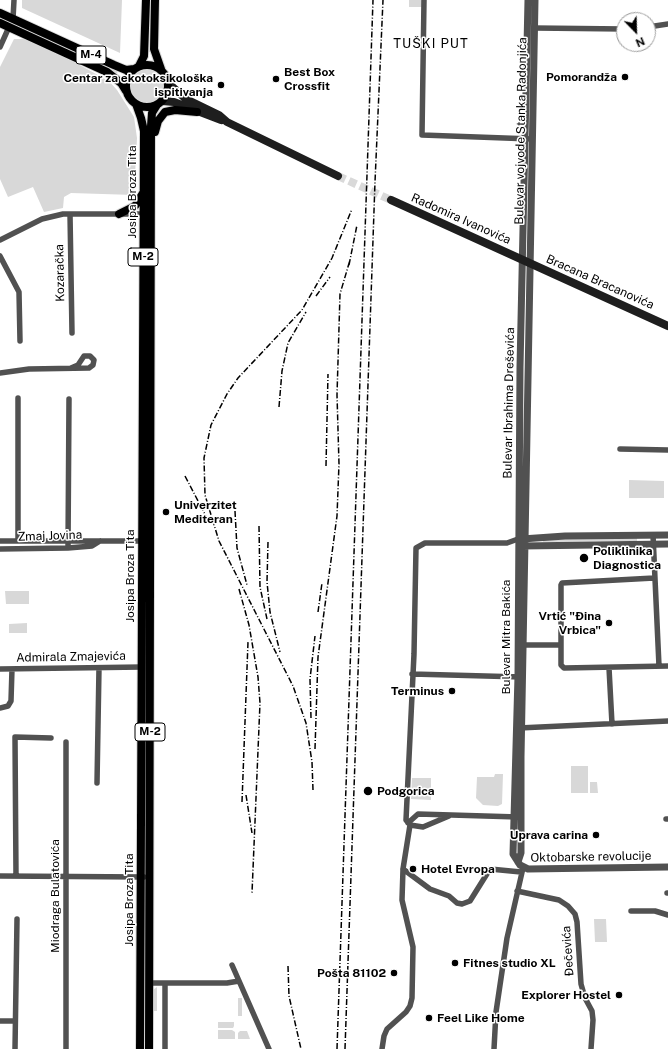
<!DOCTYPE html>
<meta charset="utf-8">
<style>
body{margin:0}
#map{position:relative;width:668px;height:1049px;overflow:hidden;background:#fff;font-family:"Public Sans",sans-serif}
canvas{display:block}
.north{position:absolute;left:616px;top:12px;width:40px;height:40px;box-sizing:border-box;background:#fff;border:1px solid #999;border-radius:50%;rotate:157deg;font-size:11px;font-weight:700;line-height:16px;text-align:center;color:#000}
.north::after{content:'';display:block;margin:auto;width:14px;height:18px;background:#000;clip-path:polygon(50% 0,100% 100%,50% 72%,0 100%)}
</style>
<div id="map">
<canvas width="668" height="1049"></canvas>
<div class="north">N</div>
</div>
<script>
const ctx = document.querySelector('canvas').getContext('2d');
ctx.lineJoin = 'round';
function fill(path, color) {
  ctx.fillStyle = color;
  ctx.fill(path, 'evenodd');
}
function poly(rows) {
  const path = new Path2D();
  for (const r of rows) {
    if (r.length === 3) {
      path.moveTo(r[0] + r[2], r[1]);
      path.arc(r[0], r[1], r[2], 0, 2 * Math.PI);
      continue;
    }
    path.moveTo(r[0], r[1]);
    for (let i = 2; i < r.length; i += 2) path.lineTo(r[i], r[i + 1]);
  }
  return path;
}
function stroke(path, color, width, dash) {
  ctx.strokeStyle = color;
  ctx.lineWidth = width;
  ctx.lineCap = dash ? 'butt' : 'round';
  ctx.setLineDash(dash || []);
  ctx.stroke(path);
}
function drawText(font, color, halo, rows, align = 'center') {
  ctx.font = font + ' "Public Sans",sans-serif';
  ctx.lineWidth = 3;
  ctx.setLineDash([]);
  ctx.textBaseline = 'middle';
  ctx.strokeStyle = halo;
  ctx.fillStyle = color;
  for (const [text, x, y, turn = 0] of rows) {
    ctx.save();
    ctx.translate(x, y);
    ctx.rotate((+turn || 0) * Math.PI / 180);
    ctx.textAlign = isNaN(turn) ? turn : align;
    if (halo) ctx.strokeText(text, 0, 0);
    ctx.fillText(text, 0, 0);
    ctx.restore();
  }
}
const green = poly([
 [22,0,122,0,120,53,22,8],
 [150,0,153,0,151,52,148,52],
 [409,0,422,0,422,7,409,7],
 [14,39,27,39,63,56,109,81,117,90,134,117,137,138,134,195,71,193,64,197,63,208,44,212,33,187,8,197,0,179,0,67],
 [68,49,118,70,117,74],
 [147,86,17],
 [629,480,664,481,664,498,629,498],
 [561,538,637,538,637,541,543,542,543,540],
 [5,591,29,591,29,604,6,604],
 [27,623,27,633,9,633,9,624],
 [571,766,588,766,588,793,571,793],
 [495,774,503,774,502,804,498,806,483,805,476,798,477,777,494,777],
 [412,778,431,778,431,800,411,799],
 [590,782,597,782,598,793,590,793],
 [594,919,606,919,607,942,595,942],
 [157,987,157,1011,153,1011,153,990],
 [238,998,242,998,242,1016,238,1016],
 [218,1022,234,1022,234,1026,233,1028,218,1028],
 [218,1030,232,1030,235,1032,235,1039,218,1039],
 [240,1031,247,1031,250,1039,238,1039,238,1033]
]);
const secondaryTunnel = poly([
 [338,176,391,200]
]);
const minor = poly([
 [424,0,422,135,532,139],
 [13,19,14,0],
 [648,27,668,24],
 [534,28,624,29],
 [0,47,9,27],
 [70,214,72,333],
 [0,240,42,219,63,214,146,214],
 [0,256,19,292,20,341],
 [0,373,29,369,89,368,93,365,94,360,90,356,84,356,78,365,71,368],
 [18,398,18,541],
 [620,449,668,450],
 [653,535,659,666],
 [0,541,146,541],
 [68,548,69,399],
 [0,549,68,548,92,546,100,541],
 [654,578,562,583,561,585,561,665,564,668,668,666],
 [519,645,561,645],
 [609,668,612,724],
 [0,669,142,667],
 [412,674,522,677],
 [0,708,8,706,11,701,12,669],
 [519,728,668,721],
 [97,783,99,668],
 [449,816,423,827,410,825,406,820,414,654,416,548,425,543,507,543,518,539],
 [666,819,668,819],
 [408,823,418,814,518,817],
 [403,869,430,889,449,896,457,903,462,904,470,901,490,869,521,872],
 [0,876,144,877],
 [16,876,15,737,51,738],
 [517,891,559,900,568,906,575,914,577,922,581,984,585,998,592,1011,593,1020,591,1049],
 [667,893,668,893],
 [631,911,655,911,668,915],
 [232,965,269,1049],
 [149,983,227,983,239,981],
 [0,1021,15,1021],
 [15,1049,17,919],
 [66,1049,66,742],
 [165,1049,165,983],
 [382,1049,384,1036,387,1029,406,1012,410,1006,412,998,413,947,402,900,403,869,410,825],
 [494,1049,496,1012,507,938,523,868]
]);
const tertiary = poly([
 [528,0,520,367,518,676,513,854,520,865,528,869,668,867],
 [522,539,565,536,668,535],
 [522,546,668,544],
 [518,862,521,853,521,757,535,0]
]);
const secondary = poly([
 [168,83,186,99,219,115,227,122,338,176],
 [162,101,174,102,221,120],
 [391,200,668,326]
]);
const primary = poly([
 [155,0,154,49,161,69],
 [0,13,114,65,126,70,134,69],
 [0,23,107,72,121,83,126,91],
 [147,86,21],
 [139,66,144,56,146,0],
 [136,104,141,118,144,131,140,1049],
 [155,132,158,121,165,112,175,110,197,112],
 [119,214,135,206,143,193],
 [149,1049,151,126,152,113,157,105]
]);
const rail = poly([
 [349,265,357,225],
 [316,296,330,277],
 [279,407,282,371,288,343,306,312],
 [326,466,328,374],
 [185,476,208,520],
 [235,511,237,548,247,585],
 [259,526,260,587,267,619],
 [268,542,267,582,270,612,280,652],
 [239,589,249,625,258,677,260,703,252,893],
 [318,612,322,583],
 [311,718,310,679,315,636],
 [315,749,318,657,337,516,339,464,337,395,340,294,350,260],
 [313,790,312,762,306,723,293,686,219,541,205,495,204,458,211,425,227,394,238,378,302,310,332,258,352,209],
 [246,795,252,833],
 [242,802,248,642],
 [288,966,289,996,301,1049],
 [337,1049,373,0],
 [345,1049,375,182,383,0]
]);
const markers = [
 [625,77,4,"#000"],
 [276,79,4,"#000"],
 [221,85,4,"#000"],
 [166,512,4,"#000"],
 [584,558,5,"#000"],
 [609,623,4,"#000"],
 [452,691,4,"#000"],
 [368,791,5,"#000"],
 [596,835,4,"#000"],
 [413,869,4,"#000"],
 [455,963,4,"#000"],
 [394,973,4,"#000"],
 [619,995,4,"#000"],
 [429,1018,4,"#000"]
];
const shields = [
 [91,55,30],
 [143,257,30],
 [150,732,30]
];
const shieldNames = [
 ["M-4",91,55],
 ["M-2",143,257],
 ["M-2",150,732]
];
const poiNames = [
 ["Best Box",284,72],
 ["Crossfit",284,86],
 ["Pomorandža",617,77,"right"],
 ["Centar za ekotoksikološka",213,78,"right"],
 ["ispitivanja",213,92,"right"],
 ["Univerzitet",174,505],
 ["Mediteran",174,519],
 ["Poliklinika",593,551],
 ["Diagnostica",593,565],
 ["Vrtić \"Đina",601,616,"right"],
 ["Vrbica\"",601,630,"right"],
 ["Terminus",444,691,"right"],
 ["Podgorica",377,791],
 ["Uprava carina",588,835,"right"],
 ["Hotel Evropa",421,869],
 ["Fitnes studio XL",463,963],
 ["Pošta 81102",386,973,"right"],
 ["Explorer Hostel",611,995,"right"],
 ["Feel Like Home",437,1018]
];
const streetNames = [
 ["Bulevar vojvode Stanka Radonjića",521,131,-89],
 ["Josipa Broza Tita",132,192,-90],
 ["Radomira Ivanovića",461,219,24],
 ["Kozaračka",60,273,-91],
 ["Bracana Bracanovića",600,282,24],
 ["Bulevar Ibrahima Dreševića",509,403,-89],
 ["Zmaj Jovina",50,536,-2],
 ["Josipa Broza Tita",130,576,-90],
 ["Bulevar Mitra Bakića",506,637,-90],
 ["Admirala Zmajevića",71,657,-1],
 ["Oktobarske revolucije",591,857,-1],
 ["Miodraga Bulatovića",55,896,-90],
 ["Josipa Broza Tita",129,900,-90],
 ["Đečevića",568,951,-94]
];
const neighbourhoodNames = [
 ["TUŠKI PUT",431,44]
];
fill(green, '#d8d8d8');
stroke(secondaryTunnel, '#d9d9d9', 8, [8, 4]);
stroke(primary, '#dbdbdb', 10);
stroke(minor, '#515151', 5.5);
stroke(tertiary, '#515151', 7);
stroke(secondary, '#1e1e1e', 8);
stroke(primary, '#000', 8);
stroke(rail, '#000', 1.5, [6, 2, 1, 2]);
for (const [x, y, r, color] of markers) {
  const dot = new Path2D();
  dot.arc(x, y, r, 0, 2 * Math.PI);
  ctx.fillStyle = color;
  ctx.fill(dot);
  stroke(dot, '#fff', 1.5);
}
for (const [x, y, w] of shields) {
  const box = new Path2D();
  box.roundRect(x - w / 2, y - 9, w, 18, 3);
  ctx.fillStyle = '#fff';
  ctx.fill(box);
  stroke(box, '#000', 1);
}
drawText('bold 11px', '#000', null, shieldNames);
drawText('bold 12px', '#000', '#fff', poiNames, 'left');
drawText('12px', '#000', '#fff', streetNames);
ctx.letterSpacing = '1px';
drawText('13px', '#000', '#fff', neighbourhoodNames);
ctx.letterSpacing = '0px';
</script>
